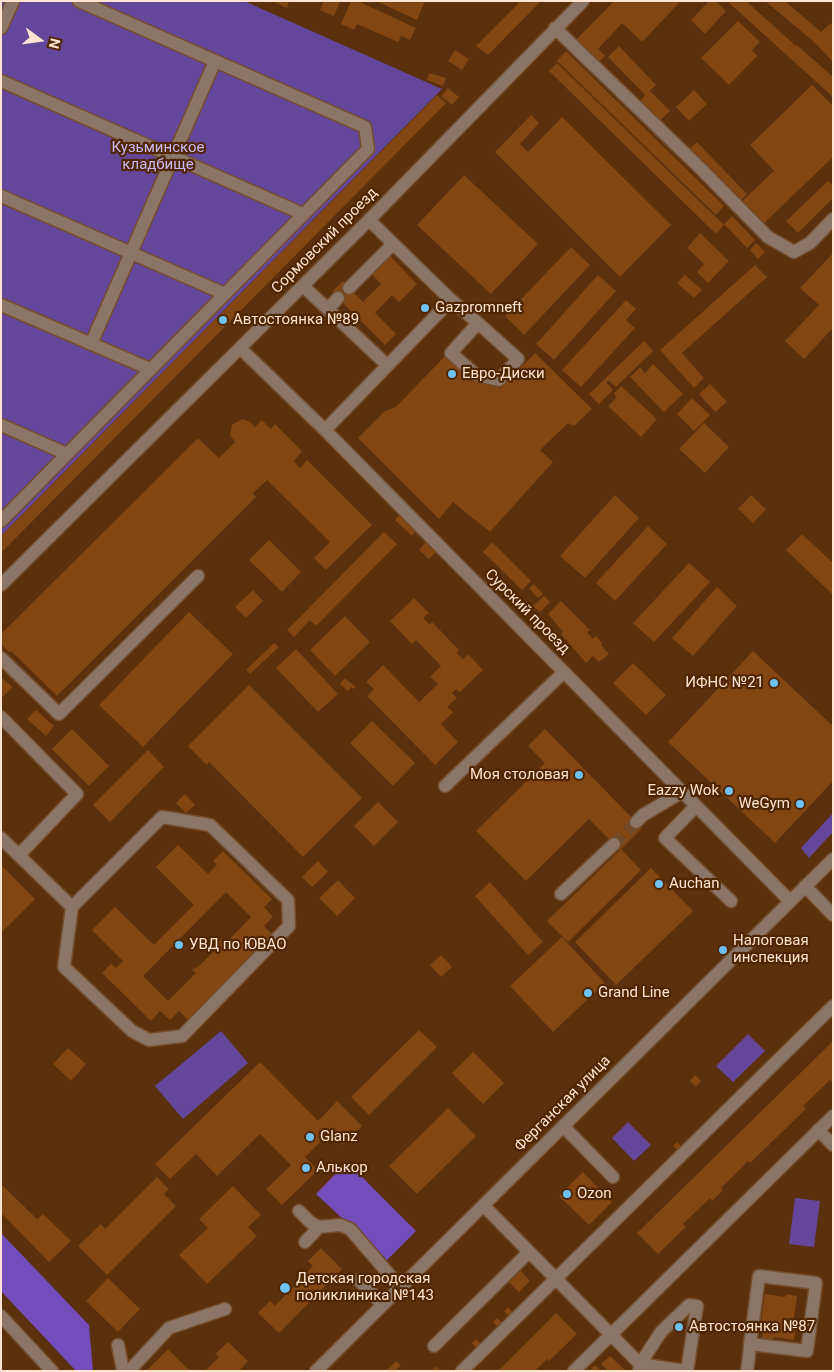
<!DOCTYPE html>
<meta charset="utf-8">
<style>
body{margin:0}
#map{position:relative;width:834px;height:1372px;overflow:hidden;background:#5a300d;font-family:Roboto,sans-serif}
canvas{display:block}
.frame{position:absolute;inset:0;border:2px solid #fee4d1;pointer-events:none}
.north{position:absolute;left:15px;top:15px;width:50px;height:50px;-webkit-text-stroke:4px #4f2601;paint-order:stroke;rotate:104deg;font-size:14px;font-weight:700;line-height:20px;text-align:center;color:#fee4d1}
.north::after{content:'';display:block;margin:auto;width:18px;height:22px;background:#fee4d1;clip-path:polygon(50% 0,100% 100%,50% 72%,0 100%)}
</style>
<div id="map">
<canvas width="834" height="1372"></canvas>
<div class="frame"></div>
<div class="north">N</div>
</div>
<script>
const ctx = document.querySelector('canvas').getContext('2d');
ctx.lineJoin = 'round';
function fill(path, color) {
  ctx.fillStyle = color;
  ctx.fill(path, 'evenodd');
}
function poly(rows) {
  const path = new Path2D();
  for (const r of rows) {
    path.moveTo(r[0], r[1]);
    for (let i = 2; i < r.length; i += 2) path.lineTo(r[i], r[i + 1]);
  }
  return path;
}
function stroke(path, color, width, dash) {
  ctx.strokeStyle = color;
  ctx.lineWidth = width;
  ctx.lineCap = dash ? 'butt' : 'round';
  ctx.setLineDash(dash || []);
  ctx.stroke(path);
}
function drawText(font, color, halo, rows, align = 'center') {
  ctx.font = font + ' Roboto,sans-serif';
  ctx.lineWidth = 4.5;
  ctx.setLineDash([]);
  ctx.textBaseline = 'middle';
  ctx.strokeStyle = halo;
  ctx.fillStyle = color;
  for (const [text, x, y, turn = 0] of rows) {
    ctx.save();
    ctx.translate(x, y);
    ctx.rotate((+turn || 0) * Math.PI / 180);
    ctx.textAlign = isNaN(turn) ? turn : align;
    if (halo) ctx.strokeText(text, 0, 0);
    ctx.fillText(text, 0, 0);
    ctx.restore();
  }
}
const green = poly([
 [1,1,244,1,442,89,1,536],
 [833,813,833,832,809,858,801,848],
 [221,1031,248,1063,183,1119,155,1086],
 [748,1034,765,1051,733,1082,716,1066],
 [628,1122,651,1145,634,1161,612,1138],
 [795,1198,820,1201,814,1247,789,1244]
]);
const forest = poly([
 [347,1162,416,1231,387,1260,316,1194],
 [1,1233,89,1325,93,1371,76,1371,1,1291]
]);
const building = poly([
 [272,1,289,1,287,8],
 [324,1,340,1,334,16,320,10],
 [351,1,358,1,416,28,410,40,401,36,398,42,357,24,354,30,341,24],
 [376,1,425,1,417,20],
 [515,1,541,1,488,55,476,46,519,3],
 [614,1,681,1,642,42,622,23,598,49,605,56,597,64,574,42],
 [709,1,716,1,726,11,705,34,691,20],
 [727,1,746,1,796,46,797,45,833,77,833,97],
 [765,1,785,1,821,32,831,23,833,25,833,62,813,41],
 [738,21,760,42,752,50,757,56,729,85,701,58],
 [619,46,656,85,650,91,670,111,658,122,639,102,645,95,608,57],
 [455,50,469,59,462,70,448,61],
 [566,51,724,206,716,215,557,61],
 [557,63,724,225,716,234,549,71],
 [429,73,446,78,443,86,427,80],
 [812,85,833,106,833,157,761,226,740,203,774,171,750,145],
 [448,88,459,97,452,105,441,96],
 [694,90,707,104,689,121,676,107],
 [437,95,446,103,1,553,1,536],
 [531,115,539,123,520,144,528,152,562,117,671,225,620,277,495,152],
 [697,142,747,194,737,204,687,151],
 [464,175,538,244,491,294,417,225],
 [828,181,833,186,833,198,798,233,786,221],
 [732,216,755,240,747,248,724,224],
 [700,233,729,261,708,283,697,272,704,264,687,248],
 [756,243,765,252,758,259,750,250],
 [571,247,590,265,524,335,505,316],
 [833,253,833,328,804,359,785,341,819,305,800,288],
 [388,254,417,284,399,302,392,295,375,313,396,334,385,345,332,292,343,281,363,302,381,284,370,272],
 [755,265,767,277,682,353,704,378,694,388,660,350],
 [598,275,616,291,554,360,536,344],
 [685,275,702,290,694,298,677,283],
 [626,300,636,309,626,320,635,328,581,387,562,370],
 [644,341,653,351,616,387,609,381,607,381,607,383,613,390,599,404,589,394],
 [535,353,592,409,574,426,568,423,540,450,553,462,490,532,453,502,439,519,358,438,385,411,396,407,445,356,472,382,492,381,500,389],
 [653,364,683,394,664,412,630,377,640,367,645,373],
 [710,384,727,402,715,412,699,394],
 [621,386,657,419,641,437,608,406,617,397,614,394],
 [692,398,710,415,694,431,677,414],
 [242,419,250,422,255,427,262,420,271,429,275,424,302,451,294,461,300,468,307,460,372,525,326,570,314,558,330,542,267,480,253,493,256,497,57,696,11,651,9,652,1,644,1,634,198,438,219,458,235,442,230,435,232,425],
 [704,423,729,447,705,473,679,449],
 [615,495,639,518,585,578,560,556],
 [751,495,766,509,753,523,738,509],
 [399,515,416,531,412,536,395,520],
 [648,526,667,544,615,601,596,583],
 [384,532,397,544,316,626,310,620,294,637,287,630],
 [802,534,833,563,833,595,786,550],
 [269,540,301,572,282,592,249,560],
 [426,542,436,552,429,559,419,550],
 [492,542,531,581,522,590,483,552],
 [689,563,710,582,654,642,633,623],
 [534,584,543,594,538,598,529,588],
 [717,587,737,606,693,656,672,638],
 [253,590,263,601,246,618,235,607],
 [544,596,550,602,540,612,533,606],
 [414,598,429,613,423,618,430,625,432,622,459,650,457,653,463,659,468,654,483,670,460,692,456,689,452,693,457,698,447,707,453,712,441,724,458,742,435,765,367,696,374,689,366,682,383,665,419,702,438,684,430,677,441,666,416,640,412,644,390,621],
 [561,601,590,630,587,632,593,639,596,636,602,643,601,645,609,654,599,662,593,656,586,663,561,634,563,632,548,614],
 [189,612,233,654,143,747,99,705],
 [345,616,370,642,335,676,310,650],
 [274,643,279,647,250,674,246,670],
 [296,649,338,694,318,712,276,668],
 [753,651,833,726,833,781,775,843,668,742],
 [633,663,666,695,646,715,613,683],
 [1,677,12,687,3,697,1,696],
 [345,678,356,687,353,689,351,687,348,691,340,684],
 [249,685,362,798,303,857,209,762,207,765,188,746],
 [36,710,54,726,46,736,27,719],
 [372,721,415,763,393,786,350,743],
 [72,729,109,766,89,786,52,749],
 [545,729,642,828,621,849,641,870,568,942,547,921,620,850,589,819,526,881,476,831,545,763,528,746],
 [148,750,164,767,110,822,93,805],
 [185,794,195,805,186,813,176,803],
 [378,802,398,822,374,846,354,826],
 [178,845,208,874,217,865,213,861,223,851,272,899,264,907,273,917,264,926,272,934,188,1020,179,1011,170,1020,160,1011,151,1021,102,973,111,964,116,968,123,961,92,930,115,907,154,945,194,905,156,867],
 [226,892,251,917,225,944,221,940,216,945,218,947,197,968,196,967,192,970,196,973,168,1001,143,976],
 [318,861,328,872,312,887,302,877],
 [1,865,35,899,1,933],
 [651,868,693,911,616,985,575,942],
 [338,880,355,898,337,916,319,898],
 [490,882,543,942,528,955,475,896],
 [562,937,605,983,553,1032,510,986],
 [441,955,452,967,441,977,430,965],
 [419,1030,437,1047,369,1115,351,1097],
 [833,1041,833,1083,830,1080,803,1106,806,1109,750,1163,748,1161,721,1188,723,1190,712,1201,710,1198,683,1224,686,1227,658,1254,637,1233],
 [68,1048,86,1064,71,1081,53,1064],
 [473,1052,504,1083,483,1104,452,1073],
 [260,1062,318,1121,337,1101,362,1126,343,1145,330,1132,305,1157,318,1170,282,1205,266,1189,291,1165,260,1134,217,1176,196,1154,170,1179,155,1164],
 [695,1075,701,1081,696,1087,690,1081],
 [448,1108,476,1136,417,1194,389,1166],
 [677,1142,684,1149,680,1153,673,1146],
 [583,1172,612,1202,589,1225,559,1196],
 [157,1177,169,1189,164,1194,176,1206,107,1275,78,1246,101,1224,105,1229],
 [1,1184,37,1219,43,1214,71,1241,49,1262,1,1213],
 [233,1186,261,1215,248,1227,257,1236,207,1284,179,1255,208,1228,199,1219],
 [321,1248,342,1269,279,1333,258,1313,270,1301,275,1306,313,1266,308,1261],
 [521,1271,530,1281,519,1292,509,1282],
 [108,1278,140,1309,118,1332,86,1301],
 [765,1294,785,1297,786,1294,797,1296,793,1326,796,1327,794,1340,774,1337,773,1340,762,1338,764,1322,761,1322],
 [508,1307,515,1315,511,1319,504,1311],
 [556,1313,577,1334,549,1361,547,1359,535,1371,498,1371],
 [497,1318,505,1325,500,1329,493,1322],
 [476,1339,483,1346,479,1351,472,1343],
 [228,1342,248,1361,239,1371,205,1371,219,1357,215,1354],
 [168,1349,190,1371,150,1371,148,1369],
 [610,1356,624,1369,623,1371,608,1371,601,1364],
 [396,1361,401,1365,395,1371,386,1371],
 [595,1365,601,1371,589,1371],
 [436,1366,441,1371,431,1371]
]);
const minorTunnel = poly([
 [614,844,636,822]
]);
const minor = poly([
 [1,28,13,1],
 [555,28,700,168,768,237,794,252,810,243,833,219],
 [1,81,303,214],
 [1,196,225,294],
 [303,286,387,365],
 [349,288,393,244],
 [451,300,478,323,518,359,499,380,476,375,451,353,478,323],
 [1,305,150,369],
 [328,309,338,298],
 [91,344,215,61],
 [240,348,325,430,790,901],
 [1,425,67,454],
 [325,430,451,300,369,220],
 [1,521,368,149,365,127,79,1],
 [1,585,369,220,583,1],
 [1,658,59,714,198,576],
 [1,717,77,794,19,855],
 [445,786,564,672],
 [696,806,665,838,731,901],
 [636,822,643,815,682,792],
 [1,838,72,907,64,967,132,1031,149,1040,182,1036,289,926,288,900,210,825,162,817,72,907],
 [805,886,833,915],
 [561,894,614,844],
 [563,1126,613,1177],
 [818,1130,833,1145],
 [484,1206,640,1364,685,1371],
 [299,1211,310,1222,319,1227,340,1225,350,1229,400,1287],
 [305,1242,319,1227],
 [359,1280,383,1305],
 [1,1316,52,1371],
 [118,1345,123,1371],
 [434,1346,529,1252],
 [129,1371,169,1328,225,1309],
 [316,1371,833,859],
 [462,1371,833,1006],
 [574,1371,833,1116],
 [639,1371,640,1364,661,1332,689,1305,697,1306,687,1371],
 [747,1371,749,1356,750,1344,759,1276,816,1283,807,1351,750,1344]
]);
const markers = [
 [425,308,5,"#6ec2f4"],
 [223,320,5,"#6ec2f4"],
 [452,374,5,"#6ec2f4"],
 [774,683,5,"#6ec2f4"],
 [579,775,5,"#6ec2f4"],
 [729,791,5,"#6ec2f4"],
 [800,804,5,"#6ec2f4"],
 [659,884,5,"#6ec2f4"],
 [179,945,5,"#6ec2f4"],
 [723,950,5,"#6ec2f4"],
 [588,993,5,"#6ec2f4"],
 [310,1137,5,"#6ec2f4"],
 [306,1168,5,"#6ec2f4"],
 [567,1194,5,"#6ec2f4"],
 [285,1288,6,"#6ec2f4"],
 [679,1327,5,"#6ec2f4"]
];
const parkNames = [
 ["Кузьминское",158,148],
 ["кладбище",158,165]
];
const streetNames = [
 ["Сормовский проезд",325,241,-45],
 ["Сурский проезд",527,612,45],
 ["Ферганская улица",563,1104,-45]
];
const poiNames = [
 ["Gazpromneft",435,308],
 ["Автостоянка №89",233,320],
 ["Евро-Диски",462,374],
 ["ИФНС №21",764,683,"right"],
 ["Моя столовая",569,775,"right"],
 ["Eazzy Wok",719,791,"right"],
 ["WeGym",790,804,"right"],
 ["Auchan",669,884],
 ["Налоговая",733,941],
 ["инспекция",733,958],
 ["УВД по ЮВАО",189,945],
 ["Grand Line",598,993],
 ["Glanz",320,1137],
 ["Алькор",316,1168],
 ["Ozon",577,1194],
 ["Детская городская",296,1279],
 ["поликлиника №143",296,1296],
 ["Автостоянка №87",689,1327]
];
fill(green, '#64479b');
fill(forest, '#744cbc');
fill(building, '#814611');
stroke(minorTunnel, '#734b2a', 12, [12, 6]);
stroke(minor, '#744d2c', 15);
stroke(minor, '#8a7566', 12);
for (const [x, y, r, color] of markers) {
  const dot = new Path2D();
  dot.arc(x, y, r, 0, 2 * Math.PI);
  ctx.fillStyle = color;
  ctx.fill(dot);
  stroke(dot, '#4f2601', 2);
}
drawText('15px', '#c8baf2', '#4f2601', parkNames);
drawText('15px', '#fee4d1', '#4f2601', streetNames);
drawText('15px', '#fee4d1', '#4f2601', poiNames, 'left');
</script>
